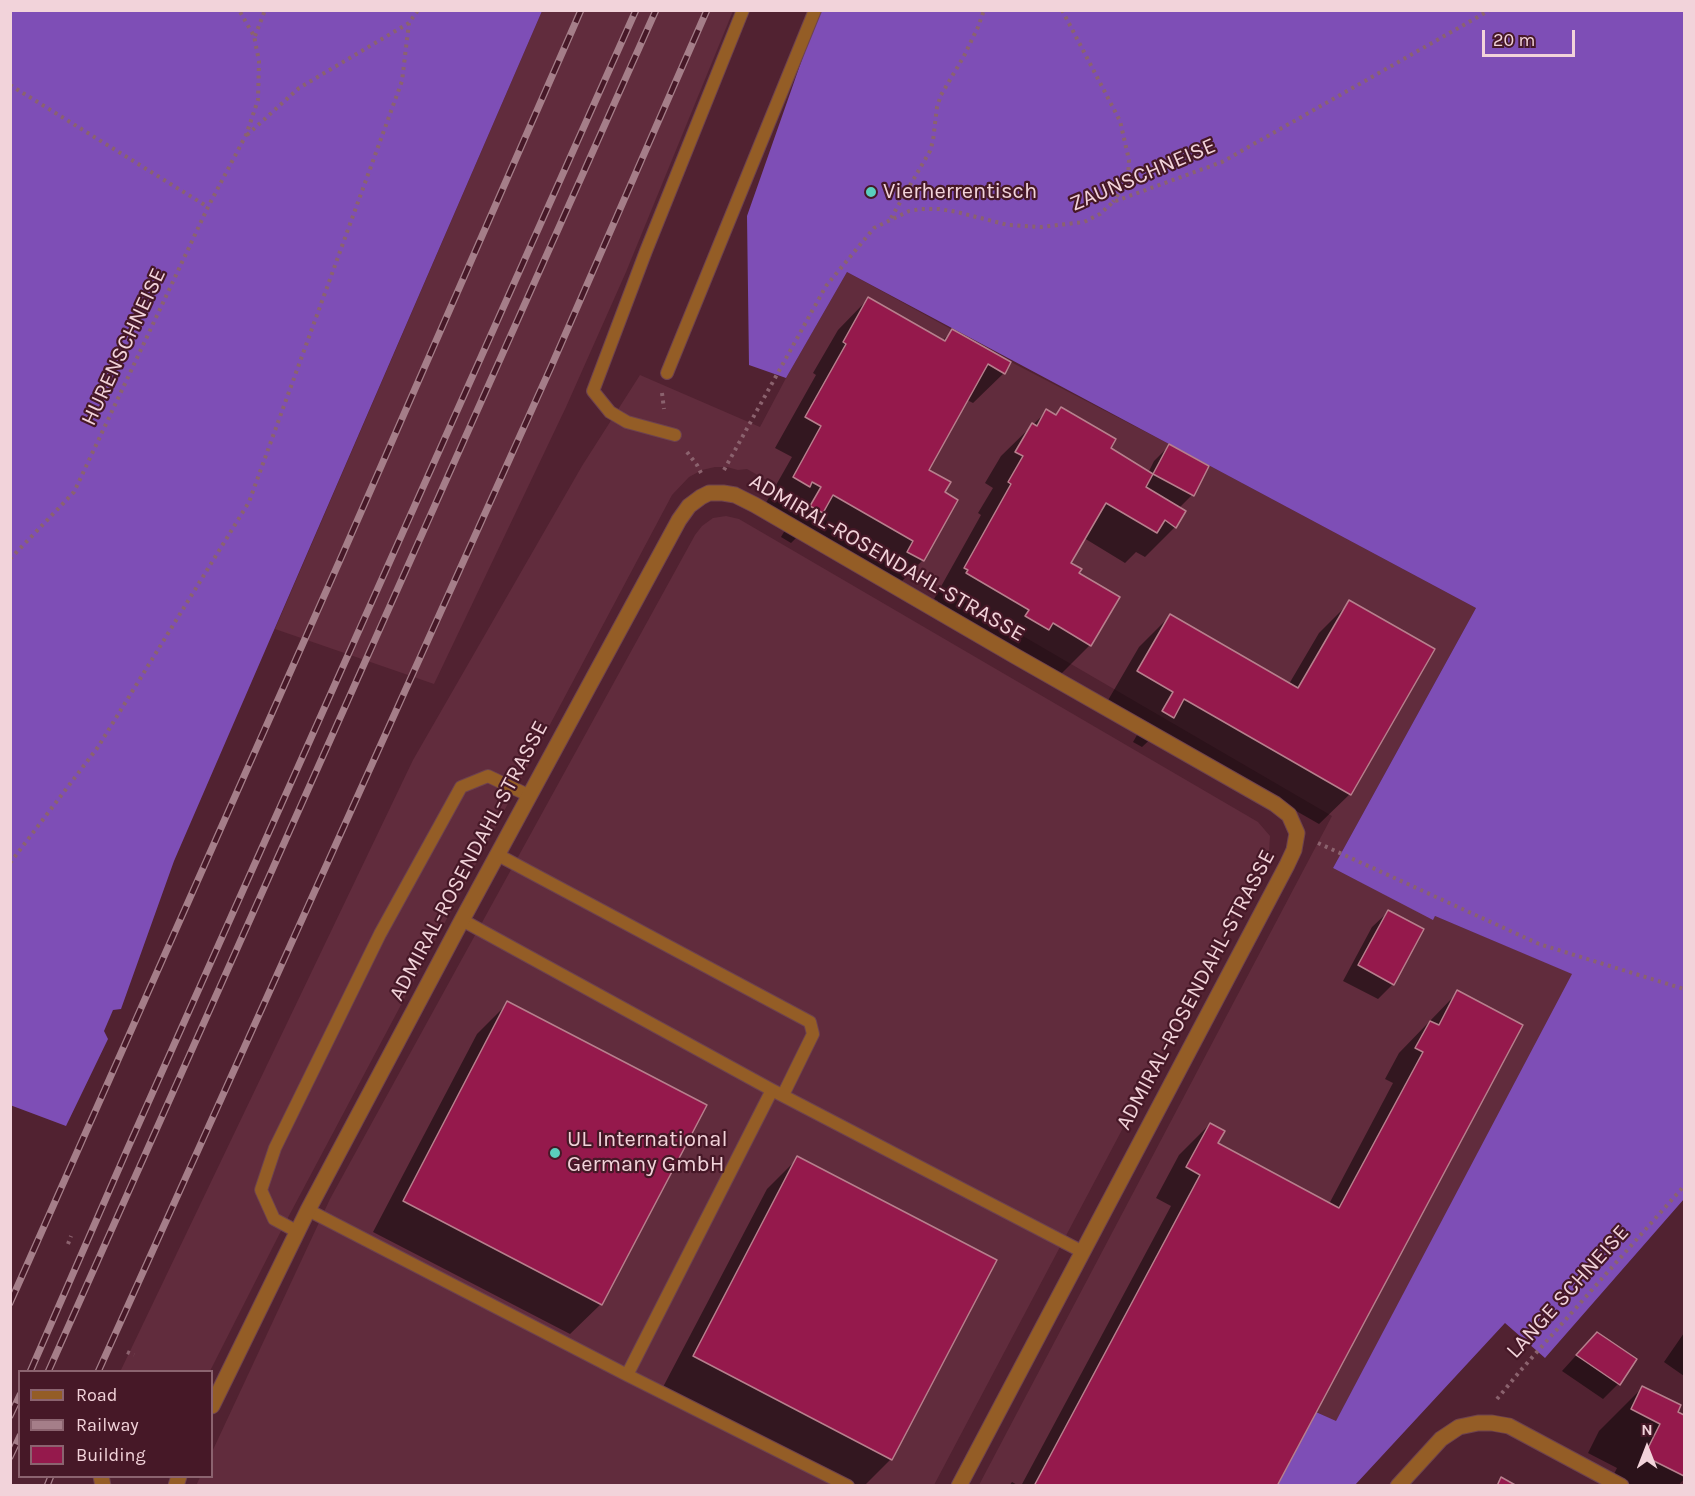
<!DOCTYPE html>
<style>
body{margin:0}
#map{position:relative;width:1695px;height:1496px;overflow:hidden;background:#512231;font-family:Karla,sans-serif}
canvas{display:block}
.frame{position:absolute;inset:0;border:12px solid #f2d3da;pointer-events:none}
.legend{position:absolute;left:18px;top:1370px;width:195px;height:108px;box-sizing:border-box;background:#461827;border:2px solid #8b636f;margin:0;padding:8px 10px;list-style:none;font-size:18px;color:#f2d3da}
.legend li{display:flex;align-items:center;gap:12px;height:30px}
.legend b{width:30px;border:2px solid #8b636f}
.north{position:absolute;left:1617px;top:1418px;width:60px;height:60px;-webkit-text-stroke:4px #461827;paint-order:stroke;rotate:0deg;font-size:16px;font-weight:700;line-height:24px;text-align:center;color:#f2d3da}
.north::after{content:'';display:block;margin:auto;width:21px;height:27px;background:#f2d3da;clip-path:polygon(50% 0,100% 100%,50% 72%,0 100%)}
.scale{position:absolute;left:1482px;top:30px;width:93px;height:27px;box-sizing:border-box;border:3px solid #f2d3da;border-top:0;padding-left:8px;font-size:18px;line-height:21px;white-space:nowrap;color:#f2d3da;-webkit-text-stroke:4px #461827;paint-order:stroke}
</style>
<div id="map">
<canvas width="1695" height="1496"></canvas>
<div class="frame"></div>
<ul class="legend">
<li><b style="height:8px;background:#945d26"></b>Road</li>
<li><b style="height:8px;background:#a57e89"></b>Railway</li>
<li><b style="height:16px;background:#95194c"></b>Building</li>
</ul>
<div class="north">N</div>
<div class="scale">20 m</div>
</div>
<script>
const ctx = document.querySelector('canvas').getContext('2d');
ctx.lineJoin = 'round';
function fill(path, color) {
  ctx.fillStyle = color;
  ctx.fill(path, 'evenodd');
}
function poly(rows) {
  const path = new Path2D();
  for (const r of rows) {
    path.moveTo(r[0], r[1]);
    for (let i = 2; i < r.length; i += 2) path.lineTo(r[i], r[i + 1]);
  }
  return path;
}
function stroke(path, color, width, dash) {
  ctx.strokeStyle = color;
  ctx.lineWidth = width;
  ctx.lineCap = dash ? 'butt' : 'round';
  ctx.setLineDash(dash || []);
  ctx.stroke(path);
}
function drawText(font, color, halo, rows, align = 'center') {
  ctx.font = font + ' Karla,sans-serif';
  ctx.lineWidth = 4.5;
  ctx.setLineDash([]);
  ctx.textBaseline = 'middle';
  ctx.strokeStyle = halo;
  ctx.fillStyle = color;
  for (const [text, x, y, turn = 0] of rows) {
    ctx.save();
    ctx.translate(x, y);
    ctx.rotate((+turn || 0) * Math.PI / 180);
    ctx.textAlign = isNaN(turn) ? turn : align;
    if (halo) ctx.strokeText(text, 0, 0);
    ctx.fillText(text, 0, 0);
    ctx.restore();
  }
}
const built = poly([
 [542,11,733,11,626,272,566,407,434,684,275,629],
 [847,272,1011,362,1169,444,1476,608,1333,868,1433,919,1435,916,1573,974,1336,1422,1317,1412,1277,1485,979,1485,1332,816,779,494,782,489,747,469,738,470,727,467,715,467,702,470,689,477,672,495,284,1225,210,1371,120,1372,413,760,582,466,640,375,760,427,786,378],
 [726,516,739,519,1258,822,1270,836,1269,852,934,1485,196,1486,200,1477,212,1476,212,1452,330,1199,695,535,702,526,713,518]
]);
const forest = poly([
 [10,11,542,11,174,861,121,1009,113,1010,104,1031,108,1039,66,1126,10,1105],
 [819,11,1684,11,1684,1199,1545,1358,1505,1323,1355,1485,1277,1485,1316,1412,1336,1421,1572,974,1435,916,1433,920,1333,868,1476,608,847,272,786,378,749,365,747,216]
]);
const shadow = poly([
 [868,299,942,341,952,331,1004,373,973,403,967,400,927,471,943,493,923,560,892,591,806,528,791,543,781,537,792,518,763,508,792,457,775,448,816,375,813,373,838,330],
 [1061,409,1109,449,1148,473,1154,461,1169,446,1192,495,1179,508,1175,527,1145,557,1136,552,1125,563,1084,538,1069,563,1077,573,1090,645,1059,676,937,604,938,601,934,599,981,515,978,513,993,488,985,483,1001,456,1047,411,1054,416],
 [1350,602,1350,794,1319,824,1158,732,1142,747,1133,742,1144,723,1107,702,1139,647,1170,616,1289,684,1319,633],
 [1388,912,1393,984,1378,999,1343,981,1372,927],
 [1458,992,1275,1486,1021,1486,1171,1206,1156,1198,1179,1155,1210,1124,1216,1144,1329,1204,1393,1083,1385,1079,1399,1053],
 [508,1003,601,1304,570,1334,373,1232,477,1034],
 [798,1158,891,1459,864,1486,852,1486,663,1387,767,1189],
 [1684,1333,1684,1376,1664,1362],
 [1582,1349,1618,1384,1603,1399,1562,1371],
 [1642,1388,1676,1413,1684,1417,1684,1479,1678,1486,1608,1486,1617,1468,1588,1453,1599,1431],
 [1012,1482,1019,1486,1009,1486]
]);
const building = poly([
 [868,297,945,341,952,329,1011,362,1005,374,988,364,929,470,951,482,945,492,958,500,924,561,907,552,913,541,833,495,823,513,810,506,821,487,812,482,810,487,793,477,821,426,805,417,846,344,843,342,868,297],
 [1061,407,1116,439,1111,448,1153,474,1146,487,1186,511,1176,528,1165,520,1157,533,1106,503,1071,563,1082,569,1079,573,1120,597,1091,646,1053,623,1049,630,1025,616,1029,610,966,573,968,570,964,568,1011,484,1008,482,1023,456,1015,452,1032,423,1037,426,1046,409,1056,415,1061,407],
 [1169,444,1209,466,1194,496,1153,474,1169,444],
 [1349,600,1435,649,1351,795,1184,699,1174,718,1162,711,1173,692,1137,671,1170,614,1298,688,1349,600],
 [1388,910,1424,929,1394,985,1358,965,1388,910],
 [1457,990,1523,1025,1277,1486,1034,1486,1200,1175,1186,1167,1210,1123,1225,1131,1218,1143,1339,1208,1423,1052,1415,1048,1430,1021,1439,1025,1457,990],
 [507,1001,707,1105,602,1305,403,1201,507,1001],
 [797,1156,997,1260,892,1460,693,1356,797,1156],
 [1597,1332,1637,1359,1620,1385,1576,1355,1597,1332],
 [1642,1386,1681,1405,1678,1412,1684,1415,1684,1476,1644,1456,1660,1424,1631,1409,1642,1386],
 [1501,1477,1517,1486,1497,1486,1501,1477]
]);
const path = poly([
 [1062,10,1120,121,1129,160,1128,179,1113,202],
 [255,36,265,10],
 [10,85,208,207],
 [247,135,299,88,409,23,418,10],
 [891,218,930,151,933,141,937,107,941,95,964,56,978,27,984,10],
 [662,393,664,409],
 [687,452,697,465,701,473],
 [724,470,826,286,874,228,909,211,921,209,939,209,957,212,1008,225,1041,227,1084,222,1100,214,1113,202,1222,162,1490,10],
 [10,559,74,492,208,207,246,135,258,100,259,61,254,36,239,10],
 [1318,843,1539,944,1684,989],
 [10,863,98,747,249,502,402,81,409,23],
 [68,1244,71,1236],
 [127,1352,134,1355],
 [1497,1399,1521,1370,1684,1186]
]);
const service = poly([
 [667,373,815,10],
 [675,435,627,422,610,412,593,391,646,251,743,10],
 [498,855,810,1022,813,1034,783,1095],
 [462,920,772,1090,1083,1252],
 [308,1210,627,1375,848,1486],
 [298,1232,274,1219,261,1190,275,1148,380,934,461,787,488,776,530,796],
 [627,1375,772,1090]
]);
const minor = poly([
 [212,1406,308,1210,462,920,679,520,689,506,701,497,709,493,723,493,735,495,755,505,1015,656,1275,804,1289,815,1297,833,1294,850,1287,865,959,1486],
 [1398,1486,1441,1439,1459,1427,1478,1423,1492,1423,1509,1426,1621,1486]
]);
const tertiary = poly([
 [101,1476,103,1486],
 [176,1486,179,1476]
]);
const rail = poly([
 [10,1303,340,560,581,10],
 [30,1372,127,1150,636,10],
 [48,1372,656,10],
 [98,1372,551,367,707,10],
 [10,1416,20,1395],
 [10,1457,20,1436],
 [47,1486,51,1476]
]);
const markers = [
 [871,192,6,"#5acebd"],
 [555,1153,6,"#5acebd"]
];
const streetNames = [
 ["ZAUNSCHNEISE",1143,175,-23],
 ["HURENSCHNEISE",124,347,-65],
 ["ADMIRAL-ROSENDAHL-STRASSE",887,558,30],
 ["ADMIRAL-ROSENDAHL-STRASSE",469,861,-62],
 ["ADMIRAL-ROSENDAHL-STRASSE",1196,990,-62],
 ["LANGE SCHNEISE",1568,1292,-48]
];
const poiNames = [
 ["Vierherrentisch",883,192],
 ["UL International",567,1140],
 ["Germany GmbH",567,1165]
];
fill(built, '#612c3d');
fill(forest, '#7e4eb6');
fill(shadow, '#0007');
fill(building, '#95194c');
stroke(building, '#b77f8d', 1.5);
stroke(service, '#6e424f', 14);
stroke(minor, '#6e424f', 17);
stroke(tertiary, '#6e424f', 17);
stroke(path, '#8b626e', 4, [3, 4.5]);
stroke(service, '#945d26', 12);
stroke(minor, '#945d26', 15);
stroke(tertiary, '#945d26', 15);
stroke(rail, '#a57e89', 7);
stroke(rail, '#461827', 4.5, [14]);
for (const [x, y, r, color] of markers) {
  const dot = new Path2D();
  dot.arc(x, y, r, 0, 2 * Math.PI);
  ctx.fillStyle = color;
  ctx.fill(dot);
  stroke(dot, '#461827', 2);
}
drawText('22px', '#f2d3da', '#461827', streetNames);
drawText('22px', '#f2d3da', '#461827', poiNames, 'left');
</script>
